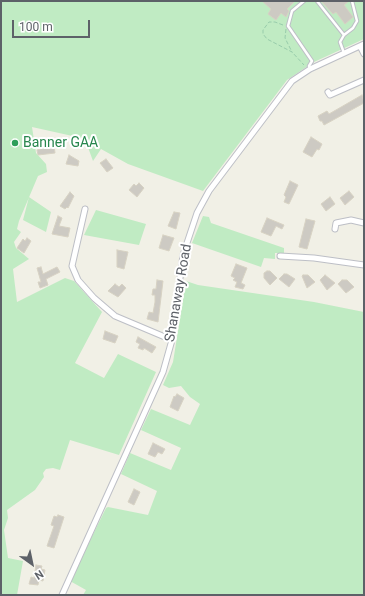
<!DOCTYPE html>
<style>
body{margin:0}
#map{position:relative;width:365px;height:596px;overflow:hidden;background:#f1f0e6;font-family:Roboto,sans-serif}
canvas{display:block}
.frame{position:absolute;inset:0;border:2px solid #5d6168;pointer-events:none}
.north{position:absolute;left:12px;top:544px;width:40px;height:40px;-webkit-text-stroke:3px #fff;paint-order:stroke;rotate:147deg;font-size:11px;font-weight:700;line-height:16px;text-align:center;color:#5d6168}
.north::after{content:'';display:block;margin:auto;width:14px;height:18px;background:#5d6168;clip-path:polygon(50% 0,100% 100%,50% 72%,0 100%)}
.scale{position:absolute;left:12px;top:20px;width:78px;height:18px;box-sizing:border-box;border:2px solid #5d6168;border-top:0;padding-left:5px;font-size:12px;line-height:14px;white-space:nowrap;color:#5d6168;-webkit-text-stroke:3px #fff;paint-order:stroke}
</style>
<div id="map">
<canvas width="365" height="596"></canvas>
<div class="frame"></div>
<div class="north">N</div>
<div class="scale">100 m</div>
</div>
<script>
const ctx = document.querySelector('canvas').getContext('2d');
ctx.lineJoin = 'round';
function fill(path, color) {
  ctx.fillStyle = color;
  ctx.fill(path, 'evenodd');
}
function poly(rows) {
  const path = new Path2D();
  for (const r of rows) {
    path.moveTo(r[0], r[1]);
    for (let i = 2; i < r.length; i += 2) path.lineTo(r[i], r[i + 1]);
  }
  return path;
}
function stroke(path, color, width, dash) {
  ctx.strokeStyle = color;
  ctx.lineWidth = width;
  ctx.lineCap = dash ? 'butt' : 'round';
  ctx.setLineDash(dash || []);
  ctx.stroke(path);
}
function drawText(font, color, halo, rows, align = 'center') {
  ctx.font = font + ' Roboto,sans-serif';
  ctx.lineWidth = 4;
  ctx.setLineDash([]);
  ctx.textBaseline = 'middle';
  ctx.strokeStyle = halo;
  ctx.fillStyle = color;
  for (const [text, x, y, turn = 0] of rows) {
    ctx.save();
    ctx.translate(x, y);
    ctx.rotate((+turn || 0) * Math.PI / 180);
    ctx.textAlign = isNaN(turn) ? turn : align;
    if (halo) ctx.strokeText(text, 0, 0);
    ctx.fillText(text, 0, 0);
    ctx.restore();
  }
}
const green = poly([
 [1,1,364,1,364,39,314,62,287,80,203,191,128,164,101,149,93,161,86,142,77,137,32,127,36,153,46,164,47,172,38,176,19,221,17,229,21,232,14,242,16,248,29,259,13,269,17,302,65,278,74,281,102,312,75,363,104,378,118,354,156,372,119,455,70,440,60,470,53,468,46,469,43,473,44,477,35,490,7,510,8,518,4,530,8,558,23,561,17,595,1,595],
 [29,197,51,212,46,232,23,220],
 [96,210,146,224,139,245,84,235],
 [203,216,209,217,211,223,284,248,284,253,275,253,275,259,264,258,261,267,192,243],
 [186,281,198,285,314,302,364,312,364,595,83,595,86,590,70,581,106,508,108,507,148,515,157,491,121,474,130,453,171,470,181,448,141,430,151,409,190,425,200,404,190,397,181,386,169,388,163,385,173,362]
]);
const building = poly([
 [262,1,295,1,287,9,289,11,286,17,281,13,276,20,268,14,271,9,262,1],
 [321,1,349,1,344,5,353,17,345,24,336,12,333,14,321,1],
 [362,95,364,103,324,125,322,121,320,121,318,116,327,111,329,114,362,95],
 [311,137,322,144,319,150,317,149,312,157,303,152,311,137],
 [54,145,55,153,38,155,37,150,54,145],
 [69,155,79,161,78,166,66,164,69,155],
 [106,159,113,168,107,172,100,163,106,159],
 [290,181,298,185,289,204,284,202,286,197,284,195,290,181],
 [139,183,144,188,137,197,129,190,134,184,136,186,139,183],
 [349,191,354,197,345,205,340,198,349,191],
 [70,192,74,196,68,208,67,207,65,209,60,206,70,192],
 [330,197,335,204,326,211,321,204,330,197],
 [174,212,180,213,176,229,168,226,174,212],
 [58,216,62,218,59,226,70,228,68,237,52,234,58,216],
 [267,218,284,225,282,229,276,226,271,236,261,232,267,218],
 [306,219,315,221,307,249,299,247,306,219],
 [163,235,174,238,169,251,159,248,163,235],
 [27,238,31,241,24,253,17,248,23,239,25,241,27,238],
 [117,250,128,252,124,269,117,267,117,250],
 [236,264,247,268,241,283,245,285,243,289,235,287,237,282,233,280,235,278,231,276,236,264],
 [41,267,43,274,57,267,60,272,46,279,48,285,40,288,38,282,41,282,37,268,41,267],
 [267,271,270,271,277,278,270,285,264,278,264,273,267,271],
 [284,274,287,274,295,279,289,287,279,279,284,274],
 [303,275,308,275,315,282,307,288,302,276,303,275],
 [325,275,335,283,327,290,320,280,325,275],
 [157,280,163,281,158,322,147,319,149,312,153,313,155,302,155,295,152,295,153,289,156,289,157,280],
 [342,280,347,280,354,287,346,293,338,284,342,280],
 [115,284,119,287,122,284,126,288,118,297,108,291,115,284],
 [105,331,118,336,115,343,103,339,105,331],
 [138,337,156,347,152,353,144,348,143,350,138,348,140,344,136,342,138,337],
 [177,394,184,398,178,411,170,407,174,396,175,397,177,394],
 [153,443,165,449,162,454,158,452,155,457,148,454,153,443],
 [134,489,140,492,134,505,128,502,134,489],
 [58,515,64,517,54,548,47,546,54,526,51,525,54,516,57,517,58,515],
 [36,565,42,566,41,569,45,570,43,581,39,580,38,585,29,584,31,577,34,578,36,565]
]);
const path = poly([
 [283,25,275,22,269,22,263,30,263,34,267,39,292,52,304,65],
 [286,29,285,38,292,52]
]);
const lane = poly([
 [304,1,292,11,288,26,312,61,309,66,310,69],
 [317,1,344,35,340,42,344,53],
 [344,35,353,28,357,21,352,1]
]);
const street = poly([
 [360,46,364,54],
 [328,92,330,95,364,80],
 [85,209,72,266,78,280,94,298,115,316,172,340],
 [335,229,336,223,351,220,364,223],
 [280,256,314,258,364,265],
 [62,595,163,372,172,340,183,255,197,213,209,191,292,81,310,69,364,44]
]);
const markers = [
 [15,143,4,"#2e9e5b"]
];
const leisureNames = [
 ["Banner GAA",23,143]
];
const streetNames = [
 ["Shanaway Road",179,293,-80]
];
fill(green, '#c0ebc3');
fill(building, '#cdcac3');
stroke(building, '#d7d2c3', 1);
stroke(lane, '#bdbfc6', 4.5);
stroke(street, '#bdbfc6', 7);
stroke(path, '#98ccab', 1, [4, 2]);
stroke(lane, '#fff', 2.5);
stroke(street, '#fff', 5);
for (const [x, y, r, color] of markers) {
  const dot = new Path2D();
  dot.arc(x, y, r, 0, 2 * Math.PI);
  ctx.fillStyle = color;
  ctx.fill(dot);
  stroke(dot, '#fff', 1.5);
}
drawText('14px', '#27864d', '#fff', leisureNames, 'left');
drawText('14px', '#5d6168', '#fff', streetNames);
</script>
